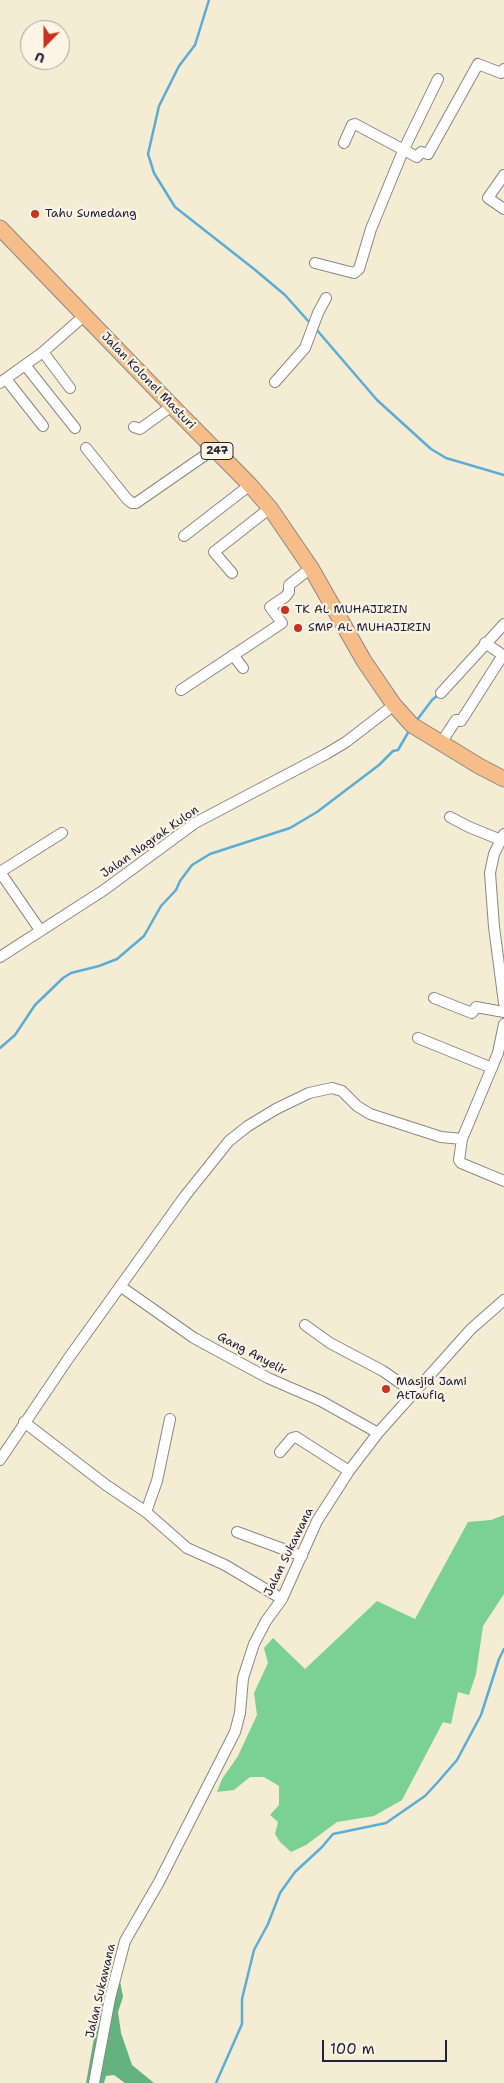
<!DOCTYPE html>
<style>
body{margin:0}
#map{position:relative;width:504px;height:2083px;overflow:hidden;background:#f4ecd3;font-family:"Shantell Sans",sans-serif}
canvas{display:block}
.north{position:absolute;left:20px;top:20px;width:50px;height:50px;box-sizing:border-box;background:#fcf5e5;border:1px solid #a5a1a1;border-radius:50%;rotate:202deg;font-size:14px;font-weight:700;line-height:20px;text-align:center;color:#22223b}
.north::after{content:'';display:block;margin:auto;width:18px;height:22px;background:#c8321e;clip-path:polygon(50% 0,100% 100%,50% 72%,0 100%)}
.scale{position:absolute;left:322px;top:2040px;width:125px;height:22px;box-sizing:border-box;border:2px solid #22223b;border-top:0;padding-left:6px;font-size:15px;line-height:18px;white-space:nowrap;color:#22223b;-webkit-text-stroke:4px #fcf5e5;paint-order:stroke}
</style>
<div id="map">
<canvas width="504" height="2083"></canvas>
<div class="north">U</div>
<div class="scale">100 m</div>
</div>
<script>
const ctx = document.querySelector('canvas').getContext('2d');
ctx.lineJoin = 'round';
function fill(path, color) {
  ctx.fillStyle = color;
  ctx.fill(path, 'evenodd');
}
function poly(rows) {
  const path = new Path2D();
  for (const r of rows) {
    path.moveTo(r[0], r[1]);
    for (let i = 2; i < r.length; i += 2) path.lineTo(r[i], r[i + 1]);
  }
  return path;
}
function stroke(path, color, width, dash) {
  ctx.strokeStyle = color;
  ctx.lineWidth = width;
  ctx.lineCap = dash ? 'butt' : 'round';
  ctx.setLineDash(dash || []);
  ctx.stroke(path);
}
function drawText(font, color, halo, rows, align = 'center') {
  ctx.font = font + ' "Shantell Sans",sans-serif';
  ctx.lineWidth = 4.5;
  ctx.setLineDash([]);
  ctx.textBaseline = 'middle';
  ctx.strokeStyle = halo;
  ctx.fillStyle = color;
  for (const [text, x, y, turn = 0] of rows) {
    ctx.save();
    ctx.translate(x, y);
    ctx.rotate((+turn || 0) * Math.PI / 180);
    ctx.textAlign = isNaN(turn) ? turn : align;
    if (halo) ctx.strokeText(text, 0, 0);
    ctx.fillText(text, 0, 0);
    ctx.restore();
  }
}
const green = poly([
 [504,1515,504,1594,483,1626,476,1674,469,1695,458,1692,451,1724,443,1722,402,1800,374,1816,337,1822,306,1845,291,1852,280,1842,275,1834,278,1822,270,1815,279,1805,279,1786,264,1777,250,1777,234,1790,217,1792,222,1779,238,1756,257,1715,254,1693,268,1663,264,1648,273,1638,305,1669,377,1601,415,1619,468,1522,491,1520]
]);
const forest = poly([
 [120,1981,123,1997,118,2012,121,2033,132,2065,154,2083,125,2083,114,2075,106,2076,104,2083,86,2083,104,1982]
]);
const stream = poly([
 [209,0,195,45,179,66,159,106,148,154,154,173,175,207,254,269,285,295,310,323],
 [316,329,377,400,431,449,446,458,504,475],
 [417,720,432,700,438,695],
 [0,1048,15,1035,35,1005,63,978,71,973,99,966,117,959,144,936,161,906,176,890,180,881,192,865,210,854,290,828,317,812,379,765,393,751,398,750,409,731],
 [216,2083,242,2024,242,1999,254,1950,268,1924,280,1893,295,1872,322,1847,333,1834,386,1823,425,1796,437,1783,457,1760,481,1715,499,1659,504,1649]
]);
const minor = poly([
 [344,143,352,125,355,124,417,157,421,152,428,154,478,64,501,73,504,69],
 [504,175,488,198,504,209],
 [315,263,354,273,359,269,371,229,403,151,438,79],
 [43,352,70,388],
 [25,365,75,428],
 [6,379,43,426],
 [275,382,305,348,318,313,326,298],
 [0,383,43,352,85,315],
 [134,427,140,429,172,406],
 [86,448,127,499,132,503,136,503,214,449],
 [184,536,250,485],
 [232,573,214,552,270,508],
 [233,655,243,668],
 [181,690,282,623,270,607,285,597,289,592,289,585,311,568],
 [441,693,504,624],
 [441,743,456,720,461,721,503,655,485,643],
 [450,817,469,827,501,840],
 [504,834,494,854,490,873,494,927,504,1003],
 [0,872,62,833],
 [0,872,40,930],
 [0,957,104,890,195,823,326,754,346,742,394,705],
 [434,998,472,1013,476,1007,504,1012],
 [504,1024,498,1053,462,1139,459,1160,461,1163,504,1181],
 [418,1038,492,1068],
 [120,1286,194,1338,268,1378,321,1401,378,1433],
 [305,1325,330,1343,383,1371,413,1392],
 [24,1422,106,1485,146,1512,187,1548,225,1565,282,1599],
 [280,1452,292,1438,296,1437,349,1471],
 [0,1460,68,1359,185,1196,229,1141,248,1126,276,1109,309,1093,332,1088,342,1091,357,1106,370,1114,441,1137,462,1139],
 [146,1512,157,1481,170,1419],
 [237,1532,302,1556],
 [94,2083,110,1998,125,1941,159,1882,235,1732,240,1713,243,1678,254,1644,266,1621,282,1599,317,1521,349,1471,378,1433,471,1329,504,1300]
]);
const primary = poly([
 [0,228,172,406,250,485,270,508,311,568,364,661,394,705,412,725,479,766,504,779]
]);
const markers = [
 [35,214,5,"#c8321e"],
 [285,610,5,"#c8321e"],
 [298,628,5,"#c8321e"],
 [386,1389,5,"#c8321e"]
];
const shields = [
 [217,451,32]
];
const shieldNames = [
 ["247",217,451]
];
const poiNames = [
 ["Tahu Sumedang",45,214],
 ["TK AL MUHAJIRIN",295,610],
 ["SMP AL MUHAJIRIN",308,628],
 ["Masjid Jami",396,1382],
 ["AtTaufiq",396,1396]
];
const streetNames = [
 ["Jalan Kolonel Masturi",148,381,46],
 ["Jalan Nagrak Kulon",150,842,-35],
 ["Gang Anyelir",252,1354,28],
 ["Jalan Sukawana",289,1552,-64],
 ["Jalan Sukawana",101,1991,-77]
];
fill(green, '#7bd093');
fill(forest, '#64b27d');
stroke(stream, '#5badd6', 2.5);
stroke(minor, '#8b8787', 12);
stroke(primary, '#8b8787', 17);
stroke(minor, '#fff', 10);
stroke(primary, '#f7bd88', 15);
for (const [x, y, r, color] of markers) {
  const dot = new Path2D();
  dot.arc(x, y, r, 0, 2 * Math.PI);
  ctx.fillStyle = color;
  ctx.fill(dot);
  stroke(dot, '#fcf5e5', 2);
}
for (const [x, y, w] of shields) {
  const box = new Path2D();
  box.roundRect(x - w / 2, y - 8.5, w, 17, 4);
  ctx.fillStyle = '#fcf5e5';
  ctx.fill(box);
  stroke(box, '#22223b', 1);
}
drawText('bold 11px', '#22223b', null, shieldNames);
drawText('12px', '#22223b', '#fcf5e5', poiNames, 'left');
drawText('12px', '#22223b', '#fcf5e5', streetNames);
</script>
